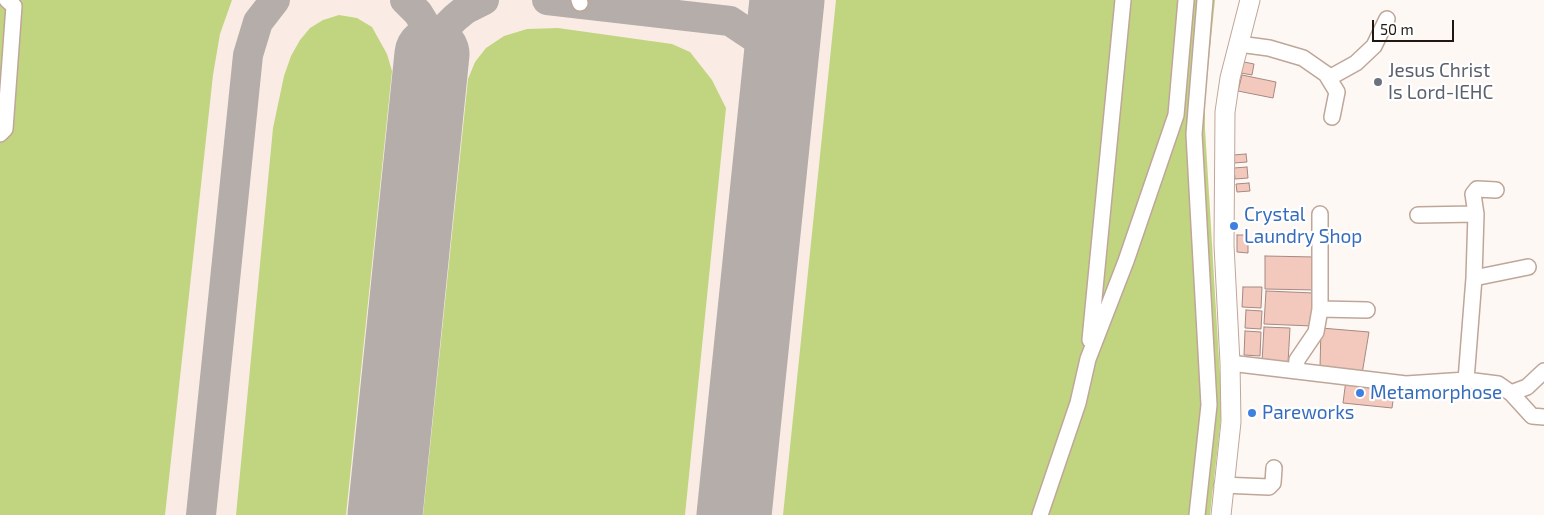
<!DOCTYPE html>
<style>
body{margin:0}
#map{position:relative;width:1544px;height:515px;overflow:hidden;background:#fef8f5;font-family:"Exo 2",sans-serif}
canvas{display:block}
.scale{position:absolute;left:1372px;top:20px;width:82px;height:22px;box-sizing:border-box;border:2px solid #211712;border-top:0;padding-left:6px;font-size:15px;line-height:18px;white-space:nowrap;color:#211712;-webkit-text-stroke:4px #fff;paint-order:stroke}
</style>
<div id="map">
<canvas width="1544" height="515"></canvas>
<div class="scale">50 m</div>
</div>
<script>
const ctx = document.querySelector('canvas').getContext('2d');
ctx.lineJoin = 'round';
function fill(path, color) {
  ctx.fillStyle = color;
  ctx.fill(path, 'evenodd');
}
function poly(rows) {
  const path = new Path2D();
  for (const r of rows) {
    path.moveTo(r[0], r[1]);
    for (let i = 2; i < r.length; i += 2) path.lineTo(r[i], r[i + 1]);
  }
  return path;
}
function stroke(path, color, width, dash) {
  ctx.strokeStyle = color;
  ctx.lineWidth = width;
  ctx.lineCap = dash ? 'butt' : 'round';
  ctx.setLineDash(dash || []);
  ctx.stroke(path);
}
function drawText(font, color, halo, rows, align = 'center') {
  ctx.font = font + ' "Exo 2",sans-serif';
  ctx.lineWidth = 4.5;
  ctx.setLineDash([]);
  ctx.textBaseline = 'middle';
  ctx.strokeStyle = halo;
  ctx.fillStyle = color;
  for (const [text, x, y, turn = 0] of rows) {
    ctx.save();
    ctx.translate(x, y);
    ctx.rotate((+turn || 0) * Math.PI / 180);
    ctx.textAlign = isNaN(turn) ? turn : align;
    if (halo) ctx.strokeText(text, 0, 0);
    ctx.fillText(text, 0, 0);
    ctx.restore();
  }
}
const built = poly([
 [0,0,1215,0,1205,96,1205,129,1213,252,1210,515,0,515]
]);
const green = poly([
 [0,0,232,0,220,34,213,75,165,515,0,515],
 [836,0,1215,0,1205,96,1205,129,1222,409,1210,515,783,515],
 [339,15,357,18,372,27,387,54,392,71,346,515,236,515,273,128,284,76,291,56,300,40,310,28,323,20],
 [558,28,672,44,690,52,712,80,726,108,685,515,423,515,468,79,475,62,486,48,504,36,527,29]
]);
const taxiway = poly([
 [405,0,418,13,426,26,431,40,432,54],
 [547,0,730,21,757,39,766,52,775,76,777,92],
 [432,54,445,28,455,18,466,9,484,0],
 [201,515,248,55,258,22,275,0]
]);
const runway = poly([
 [385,515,432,54],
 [734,515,787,0]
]);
const building = poly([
 [1244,62,1254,64,1252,75,1241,73,1244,62],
 [1242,75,1276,82,1273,98,1238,91,1242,75],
 [1246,154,1247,162,1234,163,1233,155,1246,154],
 [1247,167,1248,178,1235,179,1234,168,1247,167],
 [1249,183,1250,191,1237,192,1236,184,1249,183],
 [1237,235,1248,235,1248,253,1237,252,1237,235],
 [1265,256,1315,257,1315,290,1265,289,1265,256],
 [1243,287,1262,287,1261,308,1242,307,1243,287],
 [1266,291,1314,293,1312,326,1264,324,1266,291],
 [1246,310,1262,311,1261,329,1245,328,1246,310],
 [1264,327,1290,328,1288,363,1262,362,1264,327],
 [1321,328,1369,332,1362,374,1320,368,1321,328],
 [1245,331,1261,332,1260,356,1244,355,1245,331],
 [1346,380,1395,386,1392,408,1343,403,1346,380]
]);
const minor = poly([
 [579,0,580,3],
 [1239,44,1269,48,1303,58,1326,74,1337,92,1332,117],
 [1329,78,1356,63,1374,46,1387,19],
 [0,134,5,129,14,6,7,0],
 [1418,215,1476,214],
 [1474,278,1528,267],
 [1320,309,1367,310],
 [1090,340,1123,0],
 [1230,363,1406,384,1466,380,1498,384,1511,393,1532,416,1544,417],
 [1296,371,1297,360,1316,332,1320,309,1320,214],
 [1466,380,1474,278,1476,214,1473,194,1477,189,1496,190],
 [1511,393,1527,387,1544,371],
 [1222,485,1269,487,1273,483,1274,468],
 [1040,515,1078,403,1088,359,1126,261,1176,115,1186,0],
 [1197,515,1209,405,1194,134,1205,0]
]);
const major = poly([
 [1221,515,1231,422,1230,363,1224,245,1225,112,1230,78,1250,0]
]);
const markers = [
 [1378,82,5,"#6b7280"],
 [1234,226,5,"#3f7fe0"],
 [1360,393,5,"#3f7fe0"],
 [1252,413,5,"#3f7fe0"]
];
const worshipNames = [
 ["Jesus Christ",1388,71],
 ["Is Lord-IEHC",1388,93]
];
const shopNames = [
 ["Crystal",1244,215],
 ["Laundry Shop",1244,237],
 ["Metamorphose",1370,393],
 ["Pareworks",1262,413]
];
fill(built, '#faece4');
fill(green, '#c1d580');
stroke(taxiway, '#b4ada9', 30);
stroke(runway, '#b4ada9', 75);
fill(building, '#f3c8bd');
stroke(building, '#a58982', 1);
stroke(minor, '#bfa698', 18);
stroke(major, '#bfa698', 21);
stroke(minor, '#fff', 15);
stroke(major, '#fff', 19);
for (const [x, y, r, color] of markers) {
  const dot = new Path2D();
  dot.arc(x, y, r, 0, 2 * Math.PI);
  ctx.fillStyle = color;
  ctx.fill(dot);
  stroke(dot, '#fff', 2);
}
drawText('19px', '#5b616d', '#fff', worshipNames, 'left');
drawText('19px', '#366cbe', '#fff', shopNames, 'left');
</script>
